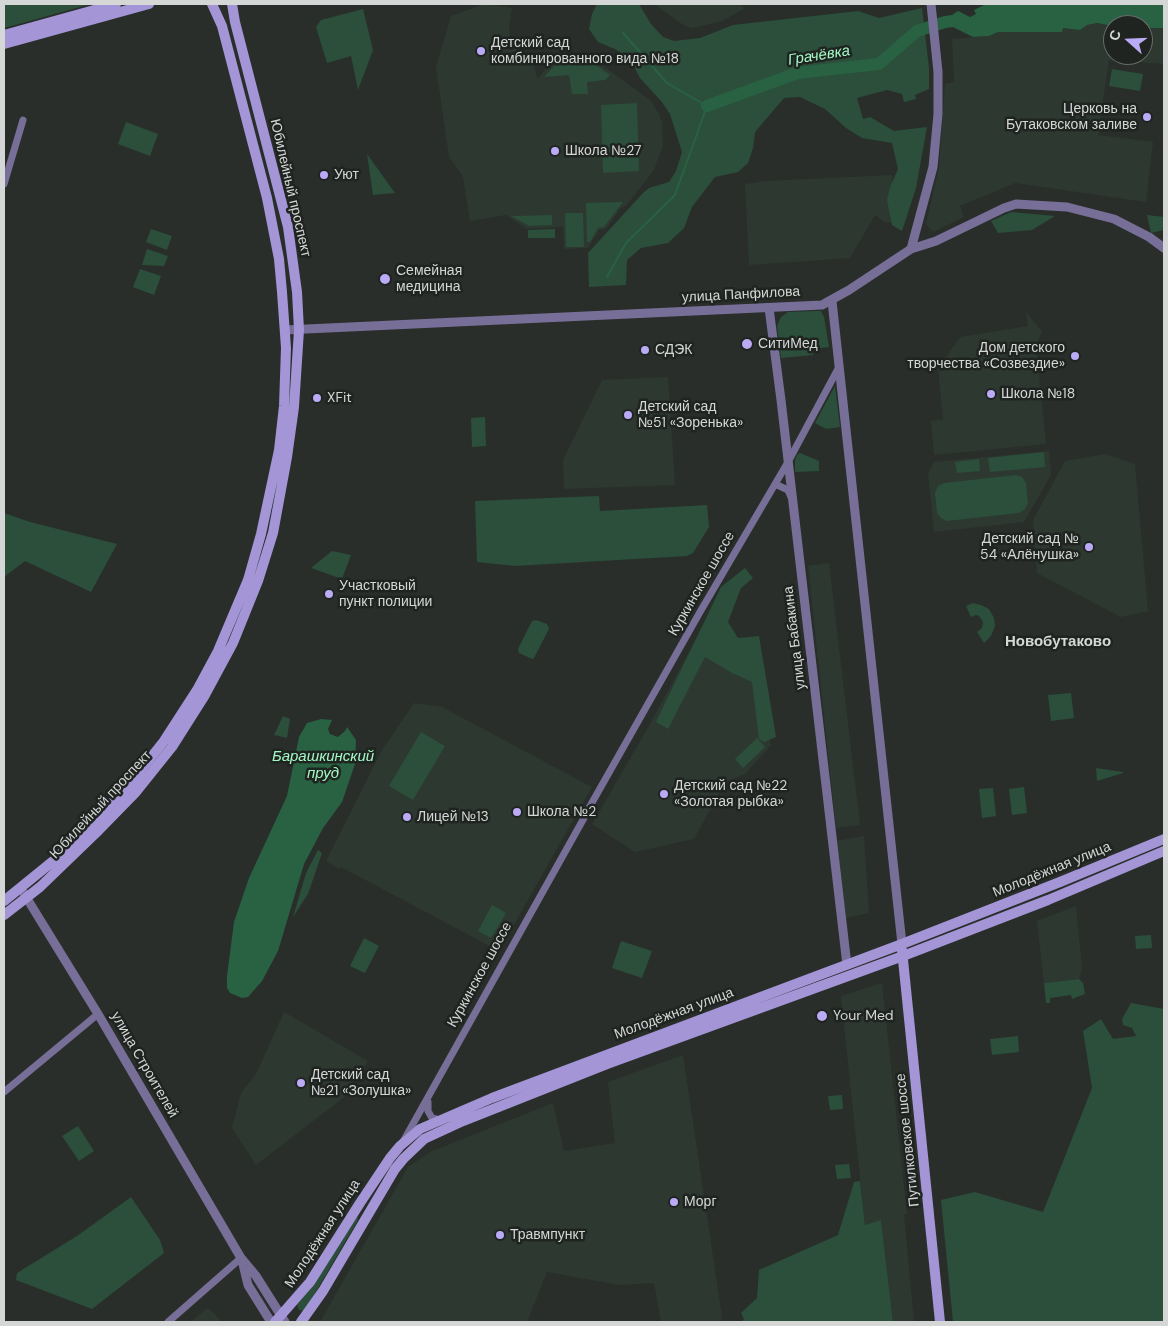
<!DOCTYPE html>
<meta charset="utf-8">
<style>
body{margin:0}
#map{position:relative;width:1168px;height:1326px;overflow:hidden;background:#292e2b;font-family:"DM Sans",sans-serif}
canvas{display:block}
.frame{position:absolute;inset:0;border:5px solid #d4d7d5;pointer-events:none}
.north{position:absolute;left:1103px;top:15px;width:50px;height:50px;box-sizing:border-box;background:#1f2421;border:1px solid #676c69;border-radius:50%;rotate:290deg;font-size:14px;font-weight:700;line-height:20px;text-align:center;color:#d4d7d5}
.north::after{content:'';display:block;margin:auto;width:18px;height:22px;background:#bbaaf6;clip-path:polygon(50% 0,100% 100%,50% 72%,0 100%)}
</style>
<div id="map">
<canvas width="1168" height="1326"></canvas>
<div class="frame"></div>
<div class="north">С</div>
</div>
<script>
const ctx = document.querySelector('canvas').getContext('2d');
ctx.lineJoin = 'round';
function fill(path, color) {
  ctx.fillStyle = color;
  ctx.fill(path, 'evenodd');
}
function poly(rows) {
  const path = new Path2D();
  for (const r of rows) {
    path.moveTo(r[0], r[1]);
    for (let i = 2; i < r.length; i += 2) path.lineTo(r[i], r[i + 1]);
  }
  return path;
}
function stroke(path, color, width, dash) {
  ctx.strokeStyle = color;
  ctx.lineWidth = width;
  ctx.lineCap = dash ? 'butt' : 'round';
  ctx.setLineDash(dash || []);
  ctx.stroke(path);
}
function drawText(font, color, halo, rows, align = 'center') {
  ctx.font = font + ' "DM Sans",sans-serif';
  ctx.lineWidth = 5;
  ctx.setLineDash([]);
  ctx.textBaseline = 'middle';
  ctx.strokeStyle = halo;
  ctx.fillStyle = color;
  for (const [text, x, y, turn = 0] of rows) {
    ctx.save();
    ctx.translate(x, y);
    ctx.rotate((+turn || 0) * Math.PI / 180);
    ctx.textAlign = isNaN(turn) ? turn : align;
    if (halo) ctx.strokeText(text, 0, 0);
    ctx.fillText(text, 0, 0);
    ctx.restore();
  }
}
const built = poly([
 [484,4,512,8,509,27,511,44,532,57,537,78,539,78,551,61,560,59,566,61,590,56,651,101,659,114,662,123,663,146,654,170,626,206,621,208,606,229,599,230,588,248,564,249,563,227,527,229,506,215,470,221,463,177,449,157,436,67,451,16],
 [654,4,741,4,744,9,722,21,693,28,685,26],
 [1097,23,1113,26,1113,55,1143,55,1143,28,1164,28,1164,64,1109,60,1098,135,1153,142,1146,202,1015,183,960,206,964,217,933,232,926,224,939,167,945,84,954,82,952,39,989,36,998,32,1061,32,1063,28,1080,30,1087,25],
 [892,175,894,222,884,222,875,215,850,258,749,265,745,184,767,181],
 [1026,312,1042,332,1036,345,1046,444,934,455,931,421,943,419,938,368,960,337,1028,326],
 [668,377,675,485,564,489,563,460,602,380],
 [1049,451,1051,475,1024,522,934,532,928,474,934,462],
 [1105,454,1135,464,1148,611,1121,617,1037,573,1033,520,1065,461],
 [829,563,860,825,836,828,808,566],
 [695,641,756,678,771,745,745,774,725,782,694,839,635,852,592,824,645,733],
 [414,703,442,707,592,787,499,951,341,867,339,869,326,861,382,750],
 [864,836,869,913,846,918,836,841],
 [1076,906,1082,967,1079,979,1044,983,1037,921],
 [882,983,907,1214,904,1214,914,1322,893,1322,881,1221,865,1225,841,996],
 [284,1012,368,1061,343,1098,256,1165,232,1128,241,1093,256,1074],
 [683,1055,722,1317,720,1322,661,1322,654,1283,619,1285,547,1272,527,1322,320,1322,408,1167,430,1152,553,1103,564,1151,615,1143,608,1082],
 [207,1308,214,1313,222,1322,191,1322]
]);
const green = poly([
 [4,4,91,4,4,28],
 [597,4,639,4,651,24,663,37,674,41,700,38,733,25,858,11,879,18,922,8,929,68,929,89,915,95,916,99,904,102,902,94,887,90,857,98,863,119,870,117,894,131,927,127,916,188,902,231,892,225,887,200,890,187,898,169,892,143,862,138,846,128,825,109,800,97,784,98,755,132,753,148,748,163,738,172,715,177,692,207,684,228,668,243,641,248,627,260,626,285,589,287,588,253,643,193,649,188,669,182,676,171,682,152,670,114,662,102,640,78,633,64,617,50,598,42,589,29,592,14],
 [363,9,373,50,358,90,351,56,327,63,316,27,321,20],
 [589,60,610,75,605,80,587,82,588,94,572,94,569,75,544,77,554,66],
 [1112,69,1143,74,1140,91,1109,86],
 [637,103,639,171,603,173,601,105],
 [126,122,158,134,150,156,118,144],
 [367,154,395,193,373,195],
 [623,202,604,227,598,228,590,242,587,242,586,203],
 [1011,212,1055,216,1032,230,998,233,991,221],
 [565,213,583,213,584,247,566,247],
 [552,215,552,225,529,226,511,216],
 [1147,215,1164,217,1164,230,1151,233],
 [151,229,172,236,167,250,146,242],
 [555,229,555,238,528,238,528,230],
 [147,249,168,256,164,266,142,265],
 [140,269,161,276,154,295,133,287],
 [817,311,821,311,824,317,829,347,813,349,813,355,781,358,777,326,781,317,788,312],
 [835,386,840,427,826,429,815,423],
 [485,417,486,446,472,447,471,418],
 [1044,452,1045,467,990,472,988,458],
 [800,453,819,461,819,471,795,472,795,460,797,455],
 [979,459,980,471,957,473,955,462],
 [1016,475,1022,477,1026,483,1028,503,1025,509,1019,513,947,521,941,518,937,513,935,493,938,486,944,483],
 [599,496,600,511,707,505,709,527,693,553,687,556,515,566,477,562,475,501],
 [4,513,30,522,117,544,91,592,25,561,4,577],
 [332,551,351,555,342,579,311,568],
 [745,568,753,578,741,588,728,622,738,638,759,636,776,737,764,742,759,739,752,682,732,673,705,657,668,729,656,722,721,587],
 [973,603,981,605,989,609,994,618,995,626,991,636,984,643,977,632,982,628,983,622,979,616,976,615,971,617,966,606],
 [536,620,547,624,549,629,534,658,532,659,519,653,518,649,532,621],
 [1071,693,1074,718,1051,721,1048,695],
 [283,716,290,719,287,738,274,735],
 [421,732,445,746,413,800,389,786],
 [757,738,765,747,743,768,735,759],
 [1096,768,1123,772,1123,773,1097,781],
 [1024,787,1027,813,1012,815,1009,789],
 [993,788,996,816,982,818,979,789],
 [318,850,322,853,308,894,293,917,306,873],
 [492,905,506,913,491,938,478,931],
 [1151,935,1152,948,1136,949,1135,936],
 [364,938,379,946,365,973,350,966],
 [621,941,652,951,642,978,612,968],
 [1079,979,1083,983,1085,994,1072,999,1071,995,1050,998,1050,1003,1046,1003,1044,983],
 [1131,1003,1164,1009,1164,1322,953,1322,941,1200,975,1192,1043,1212,1092,1088,1083,1031,1101,1019,1113,1039,1136,1036,1132,1028,1123,1025,1122,1019],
 [1018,1036,1019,1052,992,1055,990,1039],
 [842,1095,843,1109,830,1110,828,1096],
 [78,1126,94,1151,79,1161,62,1136],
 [849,1164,851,1178,837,1179,835,1165],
 [860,1181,865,1225,881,1220,893,1322,741,1322,744,1319,741,1313,757,1298,759,1270,838,1235,854,1182],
 [131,1197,160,1240,164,1253,92,1309,16,1280,17,1273,77,1236],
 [357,1217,358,1218,358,1220,308,1305,303,1311,299,1310,297,1305,324,1269]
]);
const water = poly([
 [986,4,1164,4,1164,28,1143,28,1143,25,1113,25,1113,26,1097,23,1087,25,1080,30,1063,28,1062,32,998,32,989,36,973,37,947,24,945,22,946,19,958,11,970,17,976,14,974,10],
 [321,719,332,720,328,729,330,734,338,737,345,731,347,727,356,740,355,764,342,802,323,828,304,864,278,951,262,981,248,997,242,998,230,993,227,988,227,976,234,922,249,878,287,796,299,737,307,723]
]);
const stream = poly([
 [607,277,626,243,675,195,707,106,667,83,623,33]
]);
const river = poly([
 [707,106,797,73,879,64,917,31,945,22,962,20]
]);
const minor = poly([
 [4,184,23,120],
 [775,484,788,490,791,497],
 [585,815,700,612,788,462,839,367],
 [4,1092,98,1014],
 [428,1102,428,1111,432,1118,440,1120],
 [404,1140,584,818],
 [168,1322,241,1258]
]);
const tertiary = poly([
 [911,249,933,167,938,114,938,72,931,4],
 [832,301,902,944],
 [769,308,781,400,847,965],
 [285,330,822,305,849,290,911,249,936,241,1004,208,1016,204,1067,207,1114,219,1149,237,1164,248],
 [23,892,98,1014,241,1258,256,1276,285,1322],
 [242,1260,248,1285,271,1322]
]);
const secondary = poly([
 [4,35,116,4],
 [4,44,149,4],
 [4,901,52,862,94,822,129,785,164,741,197,690,218,651,248,580,261,534,279,450,284,406,286,348,282,292,279,259,267,198,222,26,212,4],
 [4,915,40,887,96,833,136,792,172,747,205,695,233,643,258,581,273,533,287,457,294,407,299,330,297,292,288,227,235,22,232,4],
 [902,950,940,1322],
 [275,1322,310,1282,360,1203,390,1158,400,1146,420,1129,492,1098,902,944,1060,882,1164,839],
 [301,1322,323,1291,395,1169,404,1158,424,1139,463,1121,607,1064,903,956,1048,900,1164,851]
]);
const markers = [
 [481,51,5,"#bbaaf6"],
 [1147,117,5,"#bbaaf6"],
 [555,151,5,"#bbaaf6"],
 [324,175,5,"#bbaaf6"],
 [385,279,6,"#bbaaf6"],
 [747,344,6,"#bbaaf6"],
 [645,350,5,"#bbaaf6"],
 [1075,356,5,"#bbaaf6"],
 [991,394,5,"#bbaaf6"],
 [317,398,5,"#bbaaf6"],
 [628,415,5,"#bbaaf6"],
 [1089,547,5,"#bbaaf6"],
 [329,594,5,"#bbaaf6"],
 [664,794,5,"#bbaaf6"],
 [517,812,5,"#bbaaf6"],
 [407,817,5,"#bbaaf6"],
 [822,1016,6,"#bbaaf6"],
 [301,1083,5,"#bbaaf6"],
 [674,1202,5,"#bbaaf6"],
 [500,1235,5,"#bbaaf6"]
];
const poiNames = [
 ["Детский сад",491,43],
 ["комбинированного вида №18",491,59],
 ["Церковь на",1137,109,"right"],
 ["Бутаковском заливе",1137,125,"right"],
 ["Школа №27",565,151],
 ["Уют",334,175],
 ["Семейная",396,271],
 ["медицина",396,287],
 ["СитиМед",758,344],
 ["Дом детского",1065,348,"right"],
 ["творчества «Созвездие»",1065,364,"right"],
 ["СДЭК",655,350],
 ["Школа №18",1001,394],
 ["XFit",327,398],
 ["Детский сад",638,407],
 ["№51 «Зоренька»",638,423],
 ["Детский сад №",1079,539,"right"],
 ["54 «Алёнушка»",1079,555,"right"],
 ["Участковый",339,586],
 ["пункт полиции",339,602],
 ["Детский сад №22",674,786],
 ["«Золотая рыбка»",674,802],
 ["Школа №2",527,812],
 ["Лицей №13",417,817],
 ["Your Med",833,1016],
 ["Детский сад",311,1075],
 ["№21 «Золушка»",311,1091],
 ["Морг",684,1202],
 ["Травмпункт",510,1235]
];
const streetNames = [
 ["Юбилейный проспект",290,188,77],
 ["улица Панфилова",741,295,-3],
 ["Куркинское шоссе",702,584,-60],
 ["улица Бабакина",795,638,-97],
 ["Юбилейный проспект",101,805,-47],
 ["Молодёжная улица",1052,870,-22],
 ["Куркинское шоссе",480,975,-61],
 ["Молодёжная улица",674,1014,-20],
 ["улица Строителей",144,1065,60],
 ["Путилковское шоссе",908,1140,-96],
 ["Молодёжная улица",323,1234,-57]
];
const waterNames = [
 ["Грачёвка",819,56,-9],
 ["Барашкинский",323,757],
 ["пруд",323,774]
];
const neighbourhoodNames = [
 ["Новобутаково",1058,642]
];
fill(built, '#2d3831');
fill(green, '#2b4f3a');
fill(water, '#296243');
stroke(stream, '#296243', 2);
stroke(river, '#296243', 12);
stroke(minor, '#786f98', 7);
stroke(tertiary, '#786f98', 9);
stroke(secondary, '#a395d6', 10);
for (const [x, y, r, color] of markers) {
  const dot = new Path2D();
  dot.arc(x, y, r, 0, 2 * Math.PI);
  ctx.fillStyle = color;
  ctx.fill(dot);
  stroke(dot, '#1f2421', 2);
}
drawText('14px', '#d4d7d5', '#1f2421', poiNames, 'left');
drawText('14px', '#d4d7d5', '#1f2421', streetNames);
drawText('italic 15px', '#a3f9c5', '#1f2421', waterNames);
drawText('bold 15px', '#d4d7d5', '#1f2421', neighbourhoodNames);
</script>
